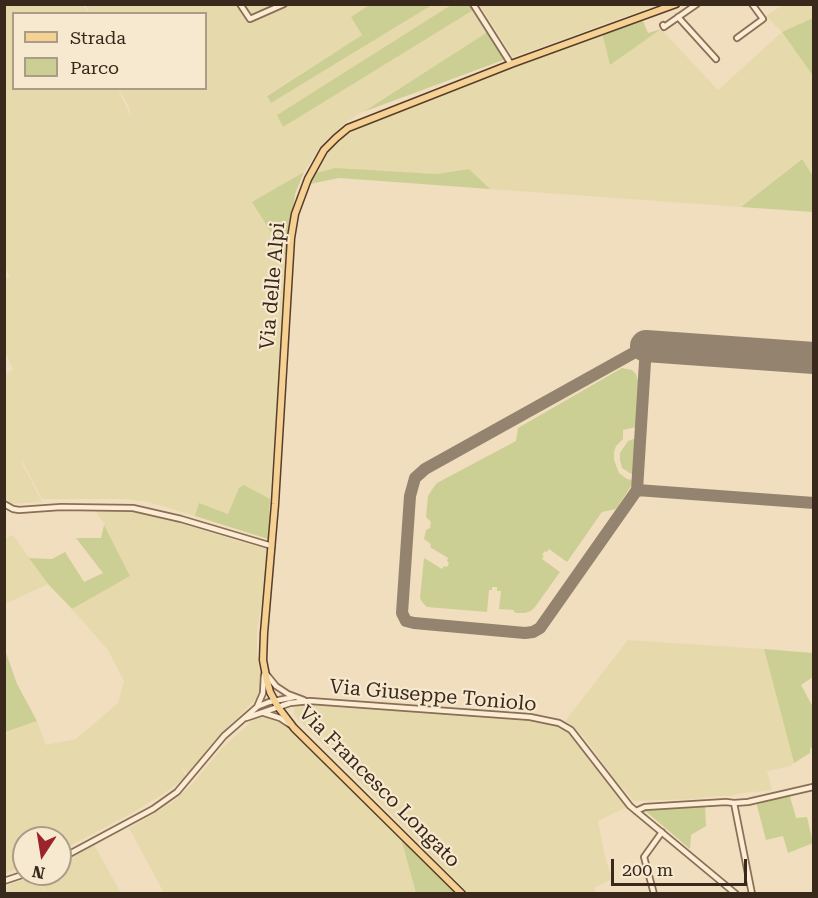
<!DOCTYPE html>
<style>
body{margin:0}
#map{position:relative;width:818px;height:898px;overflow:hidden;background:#f0debf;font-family:"Roboto Serif",serif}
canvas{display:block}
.frame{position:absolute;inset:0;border:6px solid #39281c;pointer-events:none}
.legend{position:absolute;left:12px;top:12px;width:195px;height:78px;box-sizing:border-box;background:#f7e9cf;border:2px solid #ab9c87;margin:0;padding:8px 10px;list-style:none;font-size:18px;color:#39281c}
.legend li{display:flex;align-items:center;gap:12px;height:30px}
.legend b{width:30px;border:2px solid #ab9c87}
.north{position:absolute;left:12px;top:826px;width:60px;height:60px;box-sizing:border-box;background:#f7e9cf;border:2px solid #ab9c87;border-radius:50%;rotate:192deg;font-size:16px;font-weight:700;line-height:24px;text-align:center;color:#39281c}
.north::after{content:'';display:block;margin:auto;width:21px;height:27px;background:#9c232c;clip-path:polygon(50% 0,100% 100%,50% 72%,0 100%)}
.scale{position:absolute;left:611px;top:859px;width:136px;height:27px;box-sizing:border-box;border:3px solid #39281c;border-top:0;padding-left:8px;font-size:18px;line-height:21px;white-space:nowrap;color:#39281c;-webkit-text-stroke:4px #f7e9cf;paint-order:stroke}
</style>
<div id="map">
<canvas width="818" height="898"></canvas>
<div class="frame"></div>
<ul class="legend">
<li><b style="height:8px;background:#f6d194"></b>Strada</li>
<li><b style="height:16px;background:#cccf93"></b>Parco</li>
</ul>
<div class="north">N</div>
<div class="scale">200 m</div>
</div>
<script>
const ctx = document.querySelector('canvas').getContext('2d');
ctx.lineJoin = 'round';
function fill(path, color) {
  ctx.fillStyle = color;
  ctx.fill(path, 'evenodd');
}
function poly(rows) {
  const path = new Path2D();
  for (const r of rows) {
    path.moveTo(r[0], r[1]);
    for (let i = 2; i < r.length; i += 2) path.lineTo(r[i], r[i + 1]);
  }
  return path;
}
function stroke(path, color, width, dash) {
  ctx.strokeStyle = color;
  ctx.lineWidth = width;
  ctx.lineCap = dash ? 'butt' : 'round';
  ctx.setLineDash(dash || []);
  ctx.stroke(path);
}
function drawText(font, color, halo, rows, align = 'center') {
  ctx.font = font + ' "Roboto Serif",serif';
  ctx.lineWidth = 4.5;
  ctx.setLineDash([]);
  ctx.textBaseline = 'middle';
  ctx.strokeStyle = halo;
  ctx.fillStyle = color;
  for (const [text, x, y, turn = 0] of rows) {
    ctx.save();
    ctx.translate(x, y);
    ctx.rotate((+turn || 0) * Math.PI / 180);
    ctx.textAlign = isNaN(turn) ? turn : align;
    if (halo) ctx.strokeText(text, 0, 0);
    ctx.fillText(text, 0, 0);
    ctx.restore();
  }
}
const farmland = poly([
 [5,5,83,5,88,13,14,14,14,88,118,89,131,117,130,109,119,89,206,88,206,14,90,13,85,5,371,5,351,17,362,35,267,95,271,103,432,5,451,5,277,115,283,126,475,9,489,31,348,121,326,140,320,147,304,172,253,202,287,258,270,499,243,485,239,489,228,514,199,504,195,516,148,502,126,499,42,499,22,460,21,461,42,502,11,504,8,503,4,498,4,374,13,370,5,351,5,279,10,276,5,268],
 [480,5,657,5,513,57],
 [783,5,813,5,813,18,782,32,813,76,813,176,801,159,741,207,490,189,469,169,436,174,399,172,312,174,332,145,352,128,366,119,602,33,610,64,661,29,718,90,782,32,766,16],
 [95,508,125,508,146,512,247,544,264,548,265,545,267,546,263,598,257,630,257,654,261,674,263,678,256,699,209,746,193,769,187,774,182,767,181,768,187,777,181,781,163,794,134,812,60,851,60,838,24,838,24,867,8,872,5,875,4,732,37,721,46,745,76,739,118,703,124,681,108,650,72,609,130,576,104,525,105,523,98,516],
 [13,535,48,584,5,604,4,539],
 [628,640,764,649,794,763,790,766,767,771,772,790,736,794,733,796,717,796,693,799,634,801,614,778,584,737,573,726,565,721],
 [302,704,532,720,556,725,569,731,629,806,598,821,604,853,612,879,594,888,597,893,468,893,294,715,294,708],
 [260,714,280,718,298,731,400,835,416,893,164,893,129,828,154,814,174,801,193,783,223,747],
 [94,845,121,893,45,893,37,874,60,874,60,864],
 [37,876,44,893,7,893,5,888,10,884]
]);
const green = poly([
 [371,4,432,5,271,103,267,96,362,35,351,17],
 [451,5,472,5,475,9,283,127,277,115],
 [813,18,813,76,782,32],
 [643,21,648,33,661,29,610,65,602,33],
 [489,31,506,59,363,112],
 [802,159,813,176,813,212,741,207],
 [335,168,436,174,469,169,490,189,339,178,310,184,308,184,312,174],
 [304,172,295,194,287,258,252,202],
 [622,368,632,370,636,374,639,383,636,427,623,430,623,439,616,446,614,452,614,460,619,473,627,479,632,480,631,486,616,509,602,512,567,562,549,549,547,552,545,551,542,555,544,556,542,559,560,572,535,607,531,611,525,613,517,613,514,612,514,610,499,609,501,591,497,591,497,587,492,587,492,590,489,590,487,612,427,607,422,602,420,598,424,558,442,569,444,566,447,567,449,563,447,561,448,558,430,547,431,544,424,539,426,530,430,528,431,522,426,517,428,496,433,488,437,483,516,441,518,428],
 [636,438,633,475,622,468,620,460,620,453,628,441],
 [244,485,270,499,268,539,195,516,199,503,228,514,239,488],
 [104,525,130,576,72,609,48,584,29,558,52,559,65,552,84,582,103,573,76,538,101,538],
 [4,647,17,684,37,721,5,732],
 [764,649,813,653,813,677,801,685,813,707,813,747,810,749,810,753,794,763],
 [789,793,796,818,807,817,813,843,788,853,783,836,766,840,755,798],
 [705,804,706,826,691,835,690,849,642,808],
 [400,835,442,878,457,893,416,893]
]);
const taxiway = poly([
 [646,346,637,490,814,503],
 [637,490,540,628,533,632,525,633,414,623,406,621,402,613,410,496,415,478,425,469,646,346]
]);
const runway = poly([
 [646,346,814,358]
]);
const minor = poly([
 [240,4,250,19,284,4],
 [473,4,511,64],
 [678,17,716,59],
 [663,25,664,27,697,4],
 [737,38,763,19,752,4],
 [4,504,13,509,19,510,61,507,133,508,181,519,272,546],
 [267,675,276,686,288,694,304,700],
 [259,706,269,702,294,697],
 [264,713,280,718,289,724],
 [246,718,290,703,310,701,530,717,559,723,571,730,630,806,736,894],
 [734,803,752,894],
 [636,811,645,807,726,802,734,803,748,802,813,787,814,788],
 [60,859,153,809,177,792,224,736,257,707,263,693,264,675],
 [4,881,25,874],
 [654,894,644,857,662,832]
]);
const major = poly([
 [462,894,294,728,278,707,270,692,267,681,263,660,264,633,275,504,291,238,295,214,308,179,324,150,336,138,348,128,511,64,676,4]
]);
const streetNames = [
 ["Via delle Alpi",273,286,-85],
 ["Via Giuseppe Toniolo",433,696,5],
 ["Via Francesco Longato",379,787,45]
];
fill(farmland, '#e6d9ac');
fill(green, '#cccf93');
stroke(taxiway, '#94836e', 12);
stroke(runway, '#94836e', 32);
stroke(minor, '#8a6e56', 8);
stroke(major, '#573d2b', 9);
stroke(minor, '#fbecd3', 4.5);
stroke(major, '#f6d194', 6);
drawText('20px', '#39281c', '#f7e9cf', streetNames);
</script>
